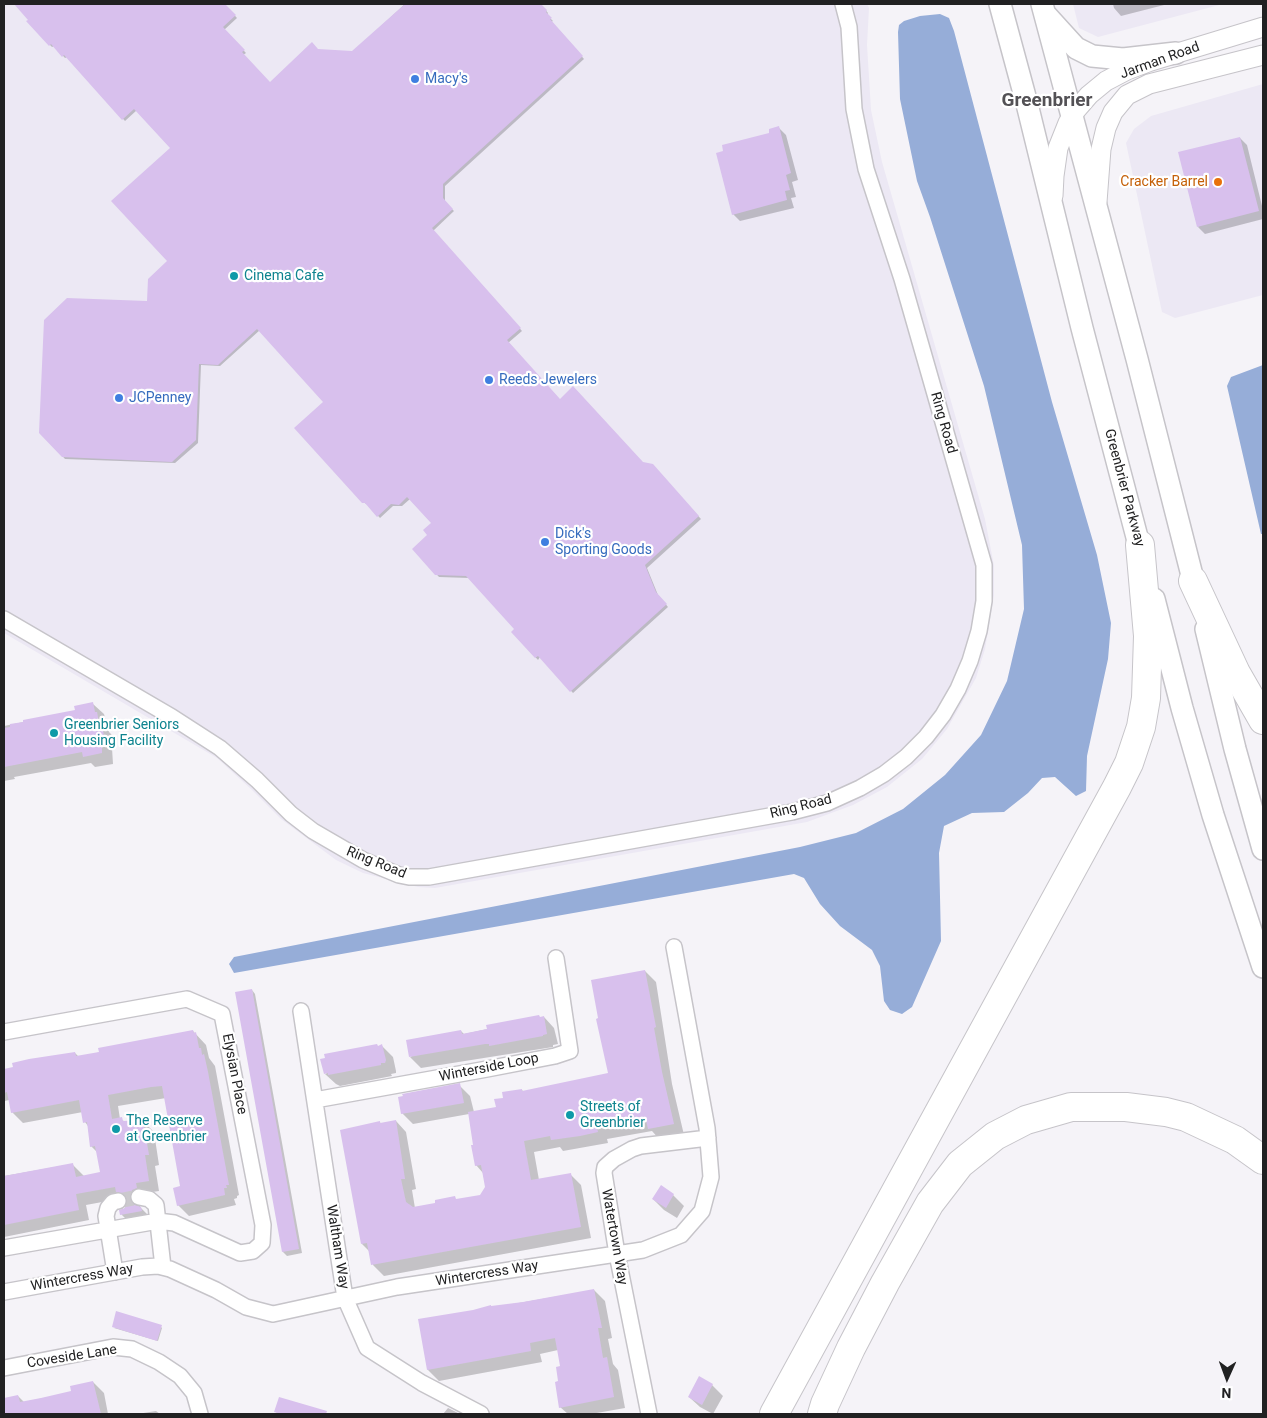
<!DOCTYPE html>
<style>
body{margin:0}
#map{position:relative;width:1267px;height:1418px;overflow:hidden;background:#f5f3f8;font-family:Roboto,sans-serif}
canvas{display:block}
.frame{position:absolute;inset:0;border:5px solid #212122;pointer-events:none}
.north{position:absolute;left:1202px;top:1353px;width:50px;height:50px;-webkit-text-stroke:4px #fff;paint-order:stroke;rotate:182deg;font-size:14px;font-weight:700;line-height:20px;text-align:center;color:#212122}
.north::after{content:'';display:block;margin:auto;width:18px;height:22px;background:#212122;clip-path:polygon(50% 0,100% 100%,50% 72%,0 100%)}
</style>
<div id="map">
<canvas width="1267" height="1418"></canvas>
<div class="frame"></div>
<div class="north">N</div>
</div>
<script>
const ctx = document.querySelector('canvas').getContext('2d');
ctx.lineJoin = 'round';
function fill(path, color) {
  ctx.fillStyle = color;
  ctx.fill(path, 'evenodd');
}
function poly(rows) {
  const path = new Path2D();
  for (const r of rows) {
    path.moveTo(r[0], r[1]);
    for (let i = 2; i < r.length; i += 2) path.lineTo(r[i], r[i + 1]);
  }
  return path;
}
function stroke(path, color, width, dash) {
  ctx.strokeStyle = color;
  ctx.lineWidth = width;
  ctx.lineCap = dash ? 'butt' : 'round';
  ctx.setLineDash(dash || []);
  ctx.stroke(path);
}
function drawText(font, color, halo, rows, align = 'center') {
  ctx.font = font + ' Roboto,sans-serif';
  ctx.lineWidth = 4.5;
  ctx.setLineDash([]);
  ctx.textBaseline = 'middle';
  ctx.strokeStyle = halo;
  ctx.fillStyle = color;
  for (const [text, x, y, turn = 0] of rows) {
    ctx.save();
    ctx.translate(x, y);
    ctx.rotate((+turn || 0) * Math.PI / 180);
    ctx.textAlign = isNaN(turn) ? turn : align;
    if (halo) ctx.strokeText(text, 0, 0);
    ctx.fillText(text, 0, 0);
    ctx.restore();
  }
}
const built = poly([
 [4,4,867,4,869,8,867,45,871,110,882,162,985,519,994,566,994,595,985,649,976,678,947,729,922,759,887,787,853,805,807,822,435,888,418,887,363,873,336,860,281,819,252,790,217,758,4,633],
 [1073,4,1223,4,1098,37,1079,28],
 [1263,84,1263,295,1175,318,1162,312,1126,143,1134,129,1151,116]
]);
const water = poly([
 [940,14,949,18,954,31,1052,402,1097,555,1111,623,1108,659,1087,756,1086,791,1076,796,1055,777,1042,778,1028,793,1004,812,972,813,944,826,939,853,941,941,912,1007,902,1014,890,1010,884,1001,880,966,872,950,840,926,820,904,804,878,794,874,234,973,229,964,234,957,800,847,856,833,903,809,945,775,981,735,1007,681,1024,609,1022,545,984,386,930,217,917,181,900,99,898,32,899,25,904,21,920,16],
 [1263,365,1263,534,1261,534,1227,386,1231,377]
]);
const shadow = poly([
 [16,4,224,4,237,18,224,30,246,53,243,55,270,84,318,50,353,52,405,4,540,4,548,13,547,15,553,21,551,22,584,59,445,186,445,202,454,211,433,231,522,331,508,343,560,400,642,463,652,466,701,519,647,568,658,595,668,607,573,693,540,657,538,660,513,632,516,629,469,578,439,577,414,549,429,535,432,523,410,499,402,506,393,506,380,518,368,505,363,502,325,402,260,330,220,366,201,365,198,443,175,463,65,459,41,432,148,302,169,261,171,148,137,110,125,121,67,57,65,58,54,46,52,47,50,45],
 [1113,4,1168,4,1121,16,1114,8],
 [779,128,786,135,798,180,792,182,796,197,791,198,794,208,740,221,733,214],
 [1240,138,1247,145,1263,210,1263,219,1205,234,1198,227],
 [93,704,104,714,109,732,112,735,115,748,112,748,113,764,95,767,91,763,14,777,15,779,4,781,4,726,76,711],
 [645,971,656,982,672,1084,684,1135,660,1140,652,1131,607,1139,608,1143,591,1146,563,1151,560,1147,534,1152,539,1180,570,1174,581,1185,591,1238,384,1276,373,1265,370,1252,362,1244,380,1122,381,1124,396,1121,406,1132,416,1189,412,1190,415,1208,480,1196,486,1188,483,1173,476,1165,475,1146,469,1114,413,1124,402,1113,459,1085,470,1096,474,1112,497,1108,505,1099,522,1090,524,1092,609,1074],
 [252,990,255,994,302,1253,287,1256,283,1252],
 [544,1017,554,1028,558,1044,553,1045,553,1047,421,1068,410,1057,461,1031,464,1034],
 [193,1031,206,1045,209,1058,215,1066,239,1195,237,1196,237,1198,234,1199,236,1205,189,1216,178,1205,181,1187,166,1098,118,1106,120,1119,126,1122,143,1121,154,1132,159,1165,155,1166,159,1191,146,1193,140,1207,152,1219,132,1225,121,1214,128,1202,124,1198,86,1205,89,1220,4,1237,4,1176,72,1164,84,1176,102,1173,98,1153,91,1146,88,1126,85,1122,83,1112,23,1123,12,1112,9,1100,5,1101,4,1099,4,1070,75,1053,79,1057],
 [382,1046,393,1057,396,1071,396,1073,391,1074,392,1076,340,1086,336,1084,325,1074],
 [661,1187,673,1195,684,1206,677,1218,664,1210,653,1199],
 [594,1290,605,1301,612,1338,608,1339,613,1364,618,1370,625,1408,591,1414,568,1414,560,1407,561,1367,558,1350,540,1354,542,1362,439,1381,428,1370,420,1320],
 [161,1327,162,1328,158,1341,114,1328],
 [93,1382,104,1393,108,1414,4,1414,4,1399,18,1396,24,1402,73,1392],
 [712,1385,723,1396,713,1414,700,1407,689,1397],
 [448,1408,460,1414,443,1414],
 [156,1411,160,1414,137,1414],
 [276,1412,322,1414,278,1414]
]);
const building = poly([
 [14,4,225,4,236,15,223,27,245,50,242,52,270,82,312,42,318,49,352,51,405,4,541,4,547,10,546,12,552,18,550,19,583,56,443,184,443,198,453,209,432,228,521,328,507,340,560,399,573,386,643,462,653,464,699,516,645,565,656,592,667,604,570,692,538,656,535,658,511,632,514,629,466,576,435,575,412,549,427,535,423,530,431,523,407,497,399,505,391,504,377,517,365,503,362,503,294,428,323,402,257,329,218,365,199,364,196,440,172,462,62,457,39,433,44,320,67,298,147,301,148,279,167,261,111,201,170,148,134,109,122,120,64,55,62,57,51,44,49,46,26,21,28,20],
 [779,126,791,173,786,175,790,190,785,191,787,200,732,215,716,153,723,151,722,145,769,133,769,129],
 [1240,137,1259,211,1197,227,1178,152],
 [93,702,95,712,97,712,99,723,102,723,104,737,102,738,102,753,83,757,82,752,4,767,4,728,10,727,10,724,23,722,23,720,75,710,74,706],
 [645,970,656,1027,654,1028,662,1072,674,1124,648,1129,646,1120,597,1128,598,1132,580,1136,551,1140,550,1136,524,1141,531,1180,571,1173,581,1227,371,1265,367,1243,361,1244,340,1130,380,1121,380,1123,396,1120,405,1179,401,1179,406,1202,413,1207,435,1203,435,1200,455,1196,456,1199,480,1195,485,1187,481,1165,475,1166,471,1145,473,1145,468,1112,496,1107,494,1099,503,1098,502,1092,522,1089,522,1091,608,1073,596,1019,598,1018,591,980],
 [252,989,299,1249,282,1252,235,992],
 [539,1015,540,1017,544,1016,547,1034,543,1035,543,1036,489,1046,489,1044,485,1044,409,1057,406,1040,461,1030,462,1034,487,1029,486,1025],
 [193,1030,194,1033,196,1032,199,1048,201,1048,202,1055,204,1054,208,1072,229,1185,226,1185,227,1188,224,1188,225,1195,177,1206,173,1188,180,1186,162,1086,151,1087,108,1095,112,1119,122,1117,123,1121,143,1120,149,1155,145,1155,149,1181,136,1183,137,1188,132,1190,130,1196,132,1204,141,1207,142,1211,120,1215,119,1210,125,1208,127,1200,125,1194,116,1192,115,1187,76,1194,79,1210,4,1225,4,1176,73,1163,76,1177,100,1172,95,1146,90,1147,87,1122,83,1123,79,1100,11,1113,7,1092,4,1093,4,1069,13,1067,12,1063,29,1059,75,1052,76,1056,99,1052,98,1048],
 [377,1044,378,1046,382,1044,386,1060,385,1063,381,1063,381,1065,328,1075,328,1073,324,1074,320,1059,325,1058,324,1054],
 [460,1083,464,1103,401,1114,398,1097,403,1096,402,1094],
 [661,1185,674,1194,666,1208,652,1199],
 [594,1289,602,1328,598,1328,603,1358,607,1357,614,1397,559,1408,555,1382,558,1381,556,1367,560,1366,555,1338,530,1343,531,1351,427,1370,418,1319,473,1310,491,1305,491,1306,523,1302],
 [116,1311,162,1325,157,1341,112,1327],
 [699,1376,713,1384,702,1405,688,1397],
 [93,1381,101,1414,4,1414,4,1398,18,1395,20,1402,41,1398,71,1391,70,1386],
 [279,1397,327,1411,326,1414,281,1414,274,1412]
]);
const minorTunnel = poly([
 [118,1201,139,1197]
]);
const minor = poly([
 [4,619,172,717,220,748,257,780,291,814,313,831,363,860,399,875,409,877,429,877,792,812,827,803,860,788,884,774,906,757,926,737,943,715,958,689,970,661,979,631,984,601,984,565,902,279,866,169,854,109,849,27,843,4],
 [301,1011,345,1298,367,1348,422,1383,481,1414],
 [4,1032,187,999,222,1014,263,1225,262,1243,253,1251,240,1253,174,1223,158,1221,4,1248],
 [315,1100,487,1069,555,1056,570,1051,556,958],
 [139,1197,149,1199,156,1205,163,1267],
 [115,1272,106,1216,108,1208,113,1202,118,1201],
 [4,1292,142,1267,158,1266,170,1269,216,1290,246,1307,273,1314,397,1287,643,1250,681,1235,702,1211,711,1177,707,1128,674,947],
 [4,1368,113,1347,132,1349,159,1362,180,1376,194,1393,200,1414],
 [649,1414,617,1254,604,1173,605,1167,614,1159,632,1149,641,1146,708,1138]
]);
const tertiary = poly([
 [1053,196,1054,176,1058,148,1068,123,1076,110,1089,95,1106,81,1127,70,1148,62,1263,27],
 [1097,202,1101,149,1106,128,1113,112,1127,95,1149,84,1263,55]
]);
const secondary = poly([
 [1000,4,1027,104,1082,328,1143,560],
 [1042,4,1137,359,1197,595],
 [1046,15,1076,48,1092,56,1123,59,1176,53],
 [1154,599,1182,708,1213,815,1263,967],
 [1206,629,1235,749,1263,849]
]);
const motorway = poly([
 [1193,581,1236,673,1263,720],
 [774,1414,1117,787,1129,763,1141,727,1146,698,1148,636,1140,545],
 [822,1414,825,1404,851,1348,885,1283,930,1203,960,1164,995,1136,1026,1120,1071,1107,1126,1107,1166,1112,1186,1117,1235,1140,1263,1160]
]);
const markers = [
 [415,79,5,"#3f7fe0"],
 [1218,182,5,"#e8710a"],
 [234,276,5,"#0f9aa8"],
 [489,380,5,"#3f7fe0"],
 [119,398,5,"#3f7fe0"],
 [545,542,5,"#3f7fe0"],
 [54,733,5,"#0f9aa8"],
 [570,1115,5,"#0f9aa8"],
 [116,1129,5,"#0f9aa8"]
];
const streetNames = [
 ["Jarman Road",1160,61,-20],
 ["Ring Road",943,423,74],
 ["Greenbrier Parkway",1124,488,75],
 ["Ring Road",801,807,-14],
 ["Ring Road",376,863,22],
 ["Winterside Loop",489,1068,-11],
 ["Elysian Place",234,1074,79],
 ["Watertown Way",614,1237,80],
 ["Waltham Way",337,1247,81],
 ["Wintercress Way",487,1274,-9],
 ["Wintercress Way",82,1278,-10],
 ["Coveside Lane",72,1357,-9]
];
const shopNames = [
 ["Macy's",425,79],
 ["Reeds Jewelers",499,380],
 ["JCPenney",129,398],
 ["Dick's",555,534],
 ["Sporting Goods",555,550]
];
const foodNames = [
 ["Cracker Barrel",1208,182]
];
const cultureNames = [
 ["Cinema Cafe",244,276],
 ["Greenbrier Seniors",64,725],
 ["Housing Facility",64,741],
 ["Streets of",580,1107],
 ["Greenbrier",580,1123],
 ["The Reserve",126,1121],
 ["at Greenbrier",126,1137]
];
const districtNames = [
 ["Greenbrier",1047,101]
];
fill(built, '#ece8f4');
fill(water, '#96add8');
fill(shadow, '#0003');
fill(building, '#d8c0ed');
stroke(minorTunnel, '#cbc9cd', 15, [15, 8]);
stroke(minor, '#c6c4c9', 18);
stroke(tertiary, '#c6c4c9', 21);
stroke(secondary, '#c6c4c9', 24);
stroke(motorway, '#c6c4c9', 30);
stroke(minor, '#fff', 15);
stroke(tertiary, '#fff', 19);
stroke(secondary, '#fff', 21);
stroke(motorway, '#fff', 28);
for (const [x, y, r, color] of markers) {
  const dot = new Path2D();
  dot.arc(x, y, r, 0, 2 * Math.PI);
  ctx.fillStyle = color;
  ctx.fill(dot);
  stroke(dot, '#fff', 2);
}
drawText('14px', '#212122', '#fff', streetNames);
drawText('14px', '#366cbe', '#fff', shopNames, 'left');
drawText('14px', '#c56008', '#fff', foodNames, 'right');
drawText('14px', '#0d838f', '#fff', cultureNames, 'left');
drawText('bold 19px', '#535155', '#fff', districtNames);
</script>
